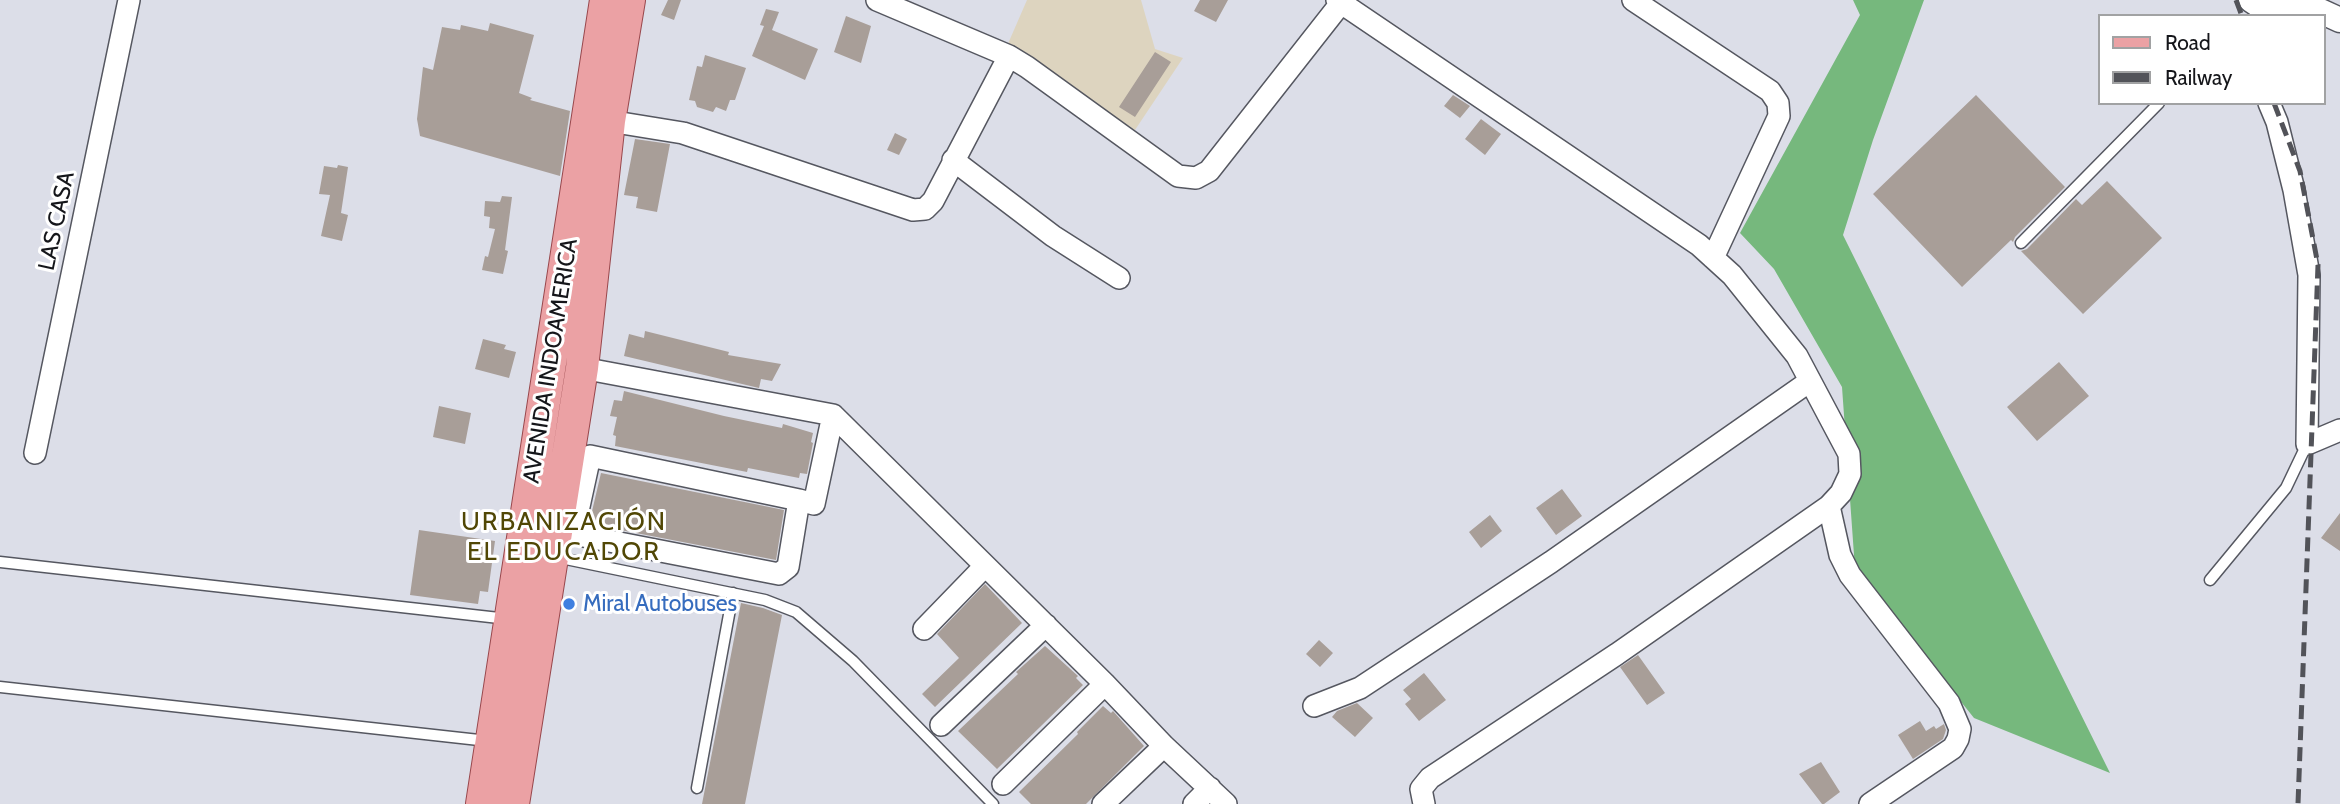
<!DOCTYPE html>
<meta charset="utf-8">
<style>
body{margin:0}
#map{position:relative;width:2340px;height:804px;overflow:hidden;background:#dcdee8;font-family:Cabin,sans-serif}
canvas{display:block}
.legend{position:absolute;left:2098px;top:14px;width:228px;height:91px;box-sizing:border-box;background:#fff;border:2px solid #a1a2a3;margin:0;padding:9px 12px;list-style:none;font-size:21px;color:#15161a}
.legend li{display:flex;align-items:center;gap:14px;height:35px}
.legend b{width:35px;border:2px solid #a1a2a3}
</style>
<div id="map">
<canvas width="2340" height="804"></canvas>
<ul class="legend">
<li><b style="height:9px;background:#eba1a4"></b>Road</li>
<li><b style="height:9px;background:#525359"></b>Railway</li>
</ul>
</div>
<script>
const ctx = document.querySelector('canvas').getContext('2d');
ctx.lineJoin = 'round';
function fill(path, color) {
  ctx.fillStyle = color;
  ctx.fill(path, 'evenodd');
}
function poly(rows) {
  const path = new Path2D();
  for (const r of rows) {
    path.moveTo(r[0], r[1]);
    for (let i = 2; i < r.length; i += 2) path.lineTo(r[i], r[i + 1]);
  }
  return path;
}
function stroke(path, color, width, dash) {
  ctx.strokeStyle = color;
  ctx.lineWidth = width;
  ctx.lineCap = dash ? 'butt' : 'round';
  ctx.setLineDash(dash || []);
  ctx.stroke(path);
}
function drawText(font, color, halo, rows, align = 'center') {
  ctx.font = font + ' Cabin,sans-serif';
  ctx.lineWidth = 6;
  ctx.setLineDash([]);
  ctx.textBaseline = 'middle';
  ctx.strokeStyle = halo;
  ctx.fillStyle = color;
  for (const [text, x, y, turn = 0] of rows) {
    ctx.save();
    ctx.translate(x, y);
    ctx.rotate((+turn || 0) * Math.PI / 180);
    ctx.textAlign = isNaN(turn) ? turn : align;
    if (halo) ctx.strokeText(text, 0, 0);
    ctx.fillText(text, 0, 0);
    ctx.restore();
  }
}
const education = poly([
 [1027,0,1141,0,1155,49,1183,58,1135,130,1007,46]
]);
const forest = poly([
 [1853,0,1924,0,1873,140,1843,235,2110,773,1974,718,1855,569,1842,387,1774,269,1740,233,1860,15]
]);
const building = poly([
 [668,0,681,0,674,20,661,15],
 [1200,0,1228,0,1216,22,1194,11],
 [766,9,779,12,772,30,818,49,805,80,752,56,764,26,760,25],
 [846,16,871,26,861,63,834,52],
 [490,23,534,35,519,93,532,98,530,100,570,111,560,176,420,136,417,119,423,67,433,70,442,27,460,30,461,25,488,31],
 [1155,52,1171,62,1135,117,1119,107],
 [705,55,746,68,735,100,730,100,726,111,716,107,713,112,697,107,695,101,689,100,697,66,702,67],
 [1453,95,1470,106,1460,118,1444,106],
 [1976,95,2065,187,2015,237,2013,242,2011,240,1962,287,1873,194],
 [1481,119,1501,134,1485,155,1465,139],
 [895,133,907,139,899,155,887,150],
 [635,139,670,144,657,212,636,208,638,197,624,195],
 [338,165,348,167,341,213,348,215,342,241,321,236,330,195,319,194,324,166,337,168],
 [2107,181,2162,238,2083,314,2021,251,2027,249,2076,199,2082,205],
 [502,196,512,197,505,250,508,251,503,274,482,270,485,256,488,257,495,229,489,228,490,217,484,216,485,201,500,202],
 [645,331,729,352,728,355,781,364,772,381,761,379,759,388,624,356,629,334,644,338],
 [483,339,506,345,504,349,516,352,509,378,475,369],
 [2059,362,2089,396,2037,441,2007,407],
 [624,391,724,416,782,428,783,424,813,433,811,442,813,443,807,474,800,473,799,478,748,468,747,472,615,446,616,436,613,435,617,417,610,416,614,400,622,401],
 [439,406,471,413,465,444,433,437],
 [601,473,784,510,776,560,589,524],
 [1562,489,1582,516,1556,535,1536,508],
 [2340,513,2340,551,2321,538],
 [1490,515,1502,531,1481,548,1469,532],
 [419,530,495,541,488,592,480,591,478,604,410,595],
 [985,584,1022,623,935,707,922,694,959,658,937,634],
 [741,603,763,608,782,615,745,804,702,804],
 [1319,640,1333,653,1320,667,1306,654],
 [1045,646,1078,676,1076,678,1083,685,997,769,958,731,1018,674,1016,672],
 [1638,655,1665,693,1647,705,1620,667],
 [1424,673,1446,700,1419,721,1405,704,1411,699,1403,690],
 [1357,703,1373,718,1355,737,1332,717,1337,711],
 [1103,706,1111,713,1113,711,1144,746,1086,804,1031,804,1019,792,1078,734,1077,732],
 [1920,721,1926,731,1934,726,1936,729,1944,724,1946,730,1943,739,1913,759,1898,735],
 [1821,762,1840,792,1824,804,1822,804,1799,774]
]);
const service = poly([
 [2021,243,2159,103],
 [556,557,765,600,796,612,853,661,993,804],
 [0,562,508,619],
 [2210,580,2286,488,2307,444],
 [0,687,488,741],
 [697,788,733,593]
]);
const minor = poly([
 [877,0,1009,56],
 [1337,0,1699,245,1732,275,1797,356,1849,454,1850,474,1841,493,1829,506,1617,654,1430,778,1421,789,1424,804],
 [1633,0,1770,91,1778,103,1779,116,1713,258],
 [2269,103,2277,122,2294,190,2309,275,2307,444,2340,430],
 [609,121,683,133,913,210,925,209,933,201,1009,56,1027,67,1178,176,1196,178,1209,171,1341,3],
 [953,160,1053,236,1119,278],
 [582,368,833,415,1105,684,1164,746,1226,804],
 [35,453,129,0],
 [799,500,788,567,779,574,573,534,590,456,799,500,814,504,833,415],
 [1829,506,1840,555,1850,575,1949,703,1960,729,1958,739,1953,748,1870,804],
 [924,629,985,566],
 [1314,706,1360,688,1551,562,1810,381],
 [941,725,1046,625],
 [1003,784,1105,684],
 [1103,804,1164,746],
 [1194,804,1210,788]
]);
const tertiary = poly([
 [2251,0,2263,8,2272,9,2305,4,2311,0],
 [2305,4,2340,20]
]);
const primary = poly([
 [482,804,606,0],
 [513,804,582,368,609,121,629,0]
]);
const rail = poly([
 [2236,0,2242,16],
 [2274,103,2300,171,2318,265,2298,804]
]);
const markers = [
 [569,604,7,"#3f7fe0"]
];
const streetNames = [
 ["LAS CASA",57,221,-78],
 ["AVENIDA INDOAMERICA",551,361,-81]
];
const shopNames = [
 ["Miral Autobuses",583,604]
];
const quarterNames = [
 ["URBANIZACIÓN",564,522],
 ["EL EDUCADOR",564,552]
];
fill(education, '#ddd4bf');
fill(forest, '#76b87d');
fill(building, '#a89e98');
stroke(service, '#555760', 13);
stroke(minor, '#555760', 24);
stroke(tertiary, '#555760', 27);
stroke(primary, '#98474c', 34);
stroke(service, '#fff', 10);
stroke(minor, '#fff', 21);
stroke(tertiary, '#fff', 24);
stroke(primary, '#eba1a4', 32);
stroke(rail, '#525359', 5, [14, 7]);
for (const [x, y, r, color] of markers) {
  const dot = new Path2D();
  dot.arc(x, y, r, 0, 2 * Math.PI);
  ctx.fillStyle = color;
  ctx.fill(dot);
  stroke(dot, '#fff', 2.5);
}
drawText('23px', '#15161a', '#fff', streetNames);
drawText('23px', '#366cbe', '#fff', shopNames, 'left');
ctx.letterSpacing = '2px';
drawText('26px', '#514705', '#fff', quarterNames);
ctx.letterSpacing = '0px';
</script>
